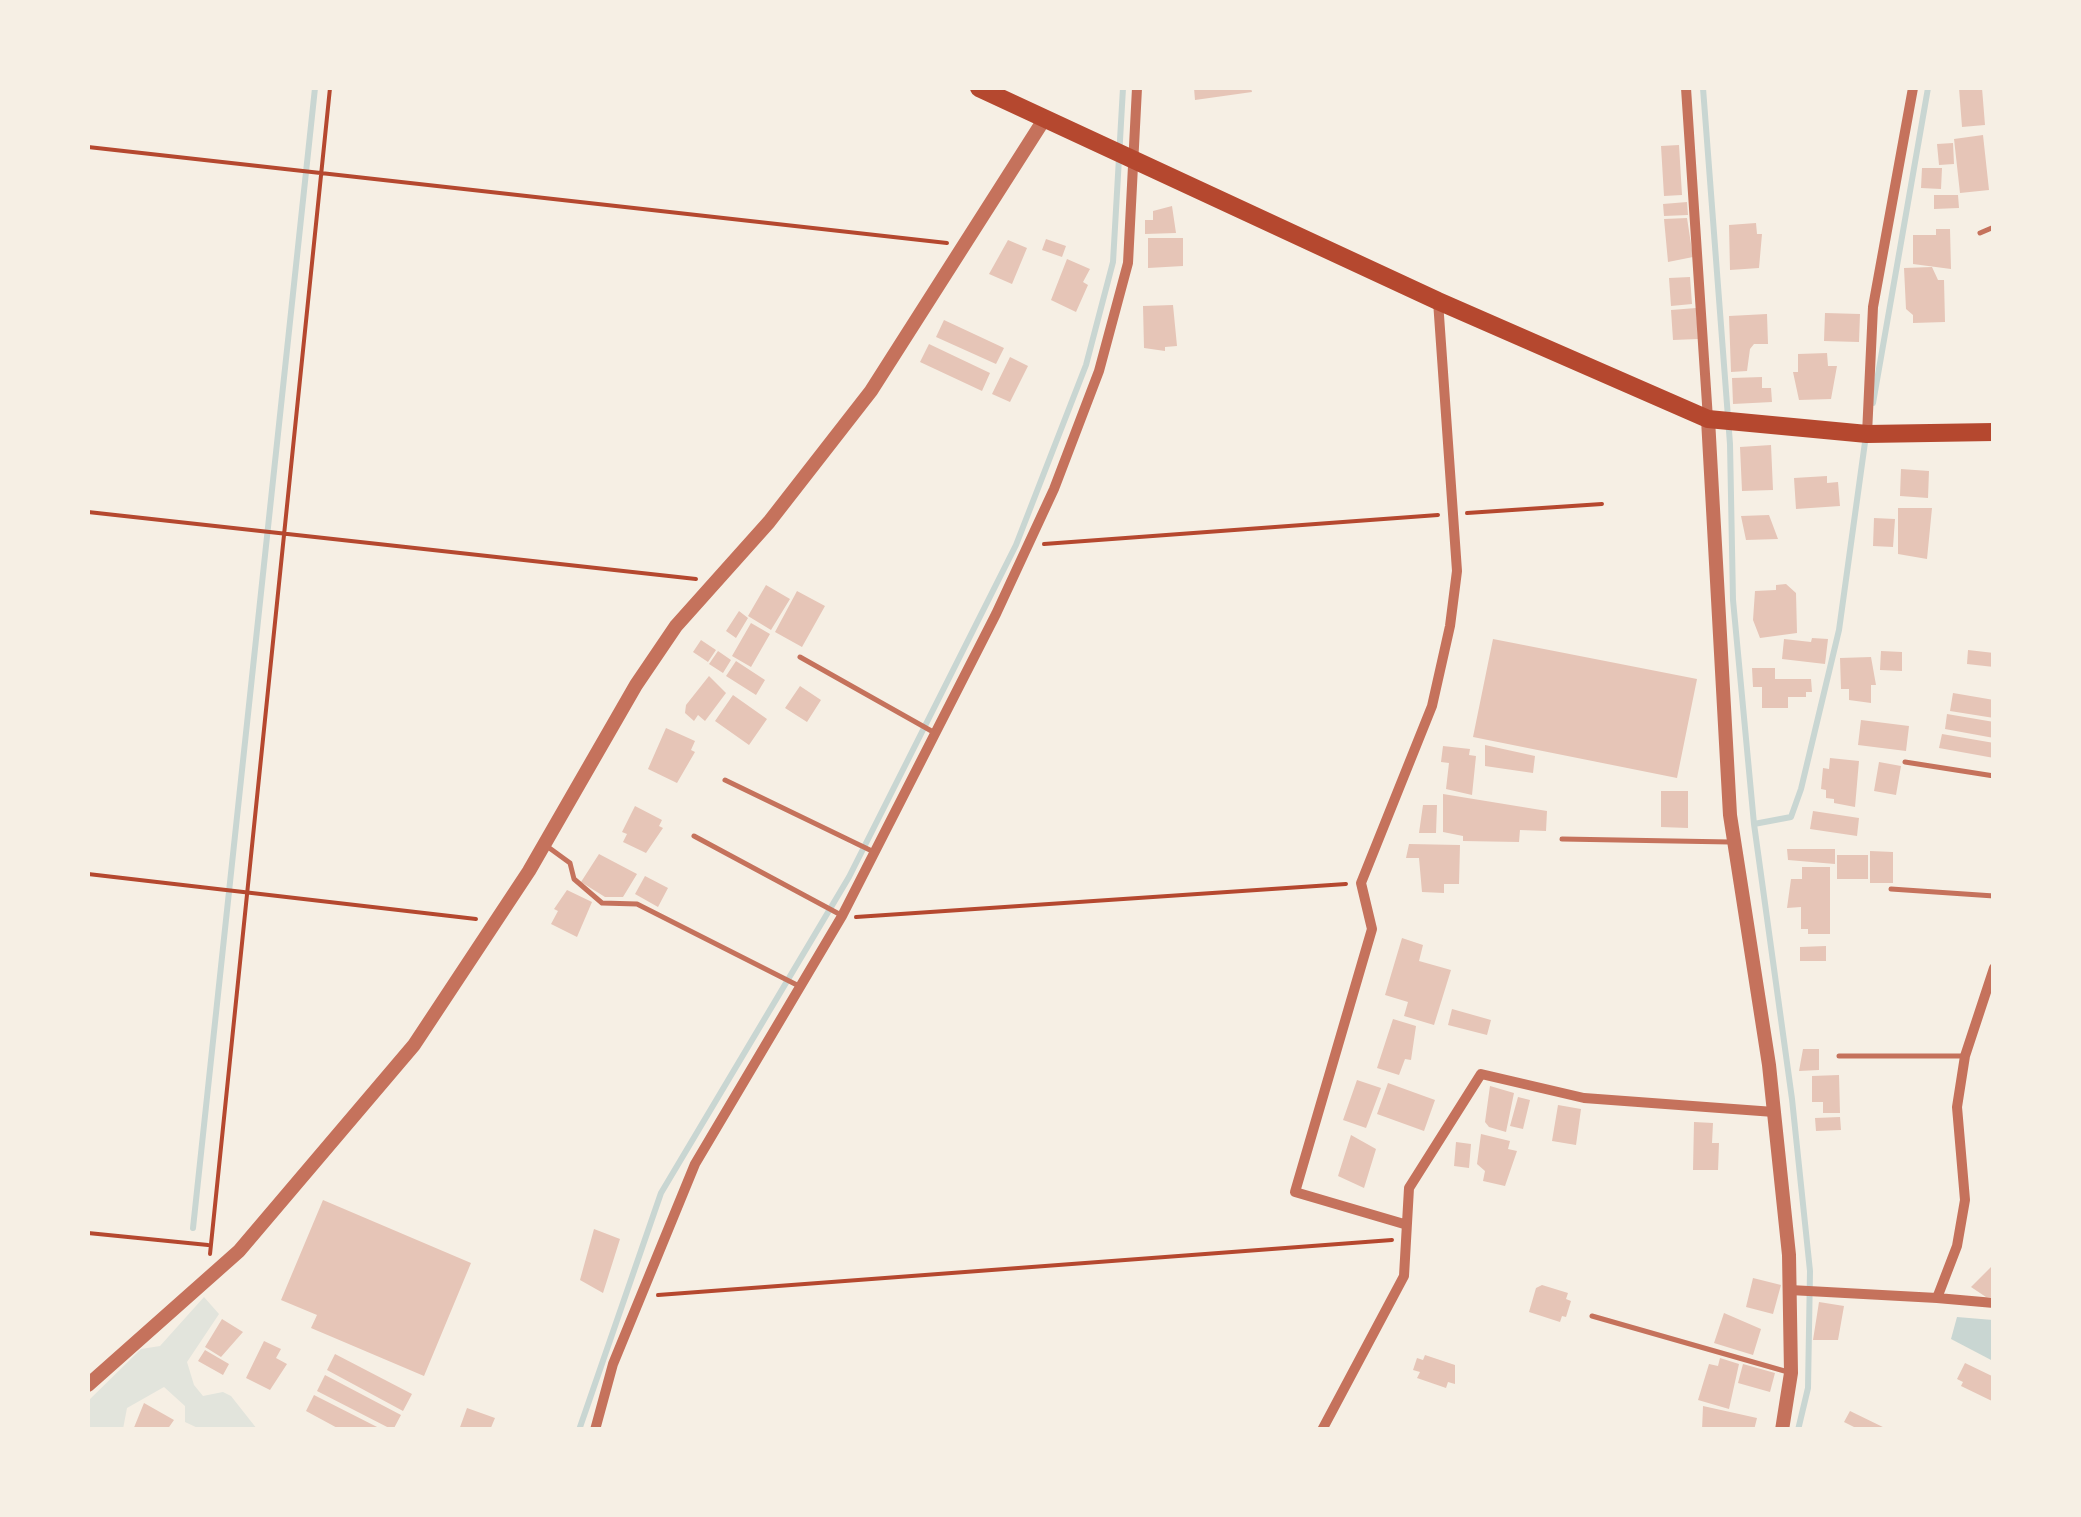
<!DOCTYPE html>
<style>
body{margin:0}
#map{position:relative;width:2081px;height:1517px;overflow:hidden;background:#f6efe4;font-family:"Noto Sans",sans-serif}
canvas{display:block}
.frame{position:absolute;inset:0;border:90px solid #f6efe4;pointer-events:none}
</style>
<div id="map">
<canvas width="2081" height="1517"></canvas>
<div class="frame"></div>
</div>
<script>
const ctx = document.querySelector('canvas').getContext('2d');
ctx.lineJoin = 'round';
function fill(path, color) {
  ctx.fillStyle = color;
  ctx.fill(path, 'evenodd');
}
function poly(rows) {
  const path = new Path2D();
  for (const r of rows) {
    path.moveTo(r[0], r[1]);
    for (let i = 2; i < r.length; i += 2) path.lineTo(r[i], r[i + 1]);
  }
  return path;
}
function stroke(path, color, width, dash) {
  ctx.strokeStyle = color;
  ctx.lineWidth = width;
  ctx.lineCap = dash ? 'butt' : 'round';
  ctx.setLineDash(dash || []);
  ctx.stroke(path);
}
const green = poly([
 [204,1297,219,1314,187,1362,194,1385,203,1396,223,1392,231,1396,257,1429,200,1429,185,1422,185,1406,164,1387,127,1408,123,1429,88,1429,88,1401,141,1349,160,1346]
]);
const water = poly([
 [1957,1317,1993,1320,1993,1361,1951,1339]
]);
const stream = poly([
 [1703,88,1730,444,1733,600,1754,824,1792,1099,1810,1271,1808,1388,1798,1430],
 [1873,403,1928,88],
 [1754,824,1791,817,1801,789,1839,630,1866,435],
 [193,1228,315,88],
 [579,1430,661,1193,849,877,1016,545,1086,365,1113,262,1123,88]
]);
const building = poly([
 [1194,88,1251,88,1252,92,1195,100],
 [1959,88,1982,88,1985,125,1962,127],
 [1983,135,1989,190,1960,193,1954,139],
 [1953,143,1954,164,1939,165,1937,144],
 [1679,145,1682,195,1664,196,1661,146],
 [1922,168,1942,168,1941,189,1921,188],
 [1934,195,1958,195,1959,208,1934,209],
 [1687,202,1688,215,1664,216,1663,204],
 [1172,206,1176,233,1145,234,1145,220,1153,220,1153,211],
 [1687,218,1693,257,1668,262,1664,219],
 [1756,223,1757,234,1762,234,1759,268,1730,270,1729,225],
 [1936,229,1950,229,1951,269,1913,264,1913,235,1936,235],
 [1148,238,1183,238,1183,266,1148,268],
 [1046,239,1066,246,1062,257,1042,250],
 [1008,240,1027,248,1012,284,989,274],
 [1067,259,1090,269,1083,282,1088,285,1076,312,1051,300],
 [1932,267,1938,280,1944,280,1945,322,1913,323,1913,315,1906,309,1904,268],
 [1690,277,1692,304,1671,306,1669,278],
 [1173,305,1177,346,1165,347,1165,351,1144,348,1143,306],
 [1696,308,1698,339,1673,340,1671,310],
 [1825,313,1860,314,1859,342,1824,341],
 [1767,314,1768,344,1754,344,1750,349,1747,371,1731,372,1729,316],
 [944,320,1004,348,996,364,936,337],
 [929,344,990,373,982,391,920,362],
 [1827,353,1828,366,1837,366,1831,399,1799,400,1793,372,1798,372,1798,354],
 [1010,357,1028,366,1010,402,992,394],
 [1762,377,1762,388,1771,388,1772,402,1733,404,1732,378],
 [1771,445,1773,490,1742,491,1740,447],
 [1901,469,1929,471,1928,498,1900,496],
 [1827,476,1827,483,1838,482,1840,506,1796,509,1794,478],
 [1898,508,1932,508,1927,559,1898,554],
 [1769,515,1778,539,1746,540,1741,516],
 [1874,518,1895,519,1893,547,1873,546],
 [1786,584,1796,593,1797,633,1760,638,1753,620,1755,591,1776,590,1776,585],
 [766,585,790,599,771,630,748,616],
 [797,591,825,606,802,647,775,632],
 [739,611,748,618,736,638,726,631],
 [751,623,770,634,751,667,732,656],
 [1812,638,1828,639,1825,664,1782,659,1784,639,1811,642],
 [1493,639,1697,679,1677,778,1473,737],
 [701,640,716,650,708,662,693,652],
 [1968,650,1994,653,1994,667,1967,664],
 [718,651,731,660,723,673,709,664],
 [1881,651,1902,652,1902,671,1880,670],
 [1871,657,1876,685,1871,685,1871,703,1849,700,1849,689,1841,689,1840,658],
 [736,661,765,680,756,695,726,676],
 [1752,668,1775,668,1775,679,1811,679,1812,692,1806,692,1806,697,1788,697,1788,708,1762,708,1762,687,1753,687],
 [709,676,726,693,705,721,698,715,694,721,685,713,686,705],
 [800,686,821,700,807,722,785,708],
 [1953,693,1994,700,1994,718,1950,711],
 [733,695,767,719,749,745,715,721],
 [1947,714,1994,722,1994,738,1945,729],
 [1861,720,1909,726,1906,751,1858,745],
 [666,728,695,741,691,750,695,752,677,783,648,769],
 [1942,734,1994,743,1994,758,1939,748],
 [1485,745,1535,756,1533,773,1485,766],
 [1443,746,1470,749,1469,755,1476,756,1472,795,1446,789,1449,763,1441,762],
 [1830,758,1859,761,1855,807,1834,803,1834,799,1826,798,1826,790,1821,789,1823,768,1829,769],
 [1879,762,1901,766,1896,795,1874,791],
 [1661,791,1688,791,1688,828,1661,827],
 [1443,794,1547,811,1546,831,1520,830,1519,842,1463,841,1463,836,1443,832],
 [1423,805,1437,805,1436,833,1419,833],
 [635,806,662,820,659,826,663,828,646,853,623,842,627,834,622,832],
 [1813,811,1859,818,1857,836,1810,829],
 [1409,844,1460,845,1459,884,1444,884,1444,893,1422,892,1419,858,1406,858],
 [1787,849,1835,849,1835,864,1788,860],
 [1870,851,1893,852,1893,883,1870,883],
 [599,854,637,874,623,897,605,897,581,882],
 [1837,855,1868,855,1868,879,1837,879],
 [1802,867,1830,867,1830,934,1808,934,1808,929,1801,929,1801,907,1787,908,1791,879,1802,879],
 [645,876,668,888,658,907,635,894],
 [567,890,592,902,577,937,551,924,558,911,554,909],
 [1402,938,1423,945,1419,961,1451,970,1434,1025,1404,1016,1408,1002,1385,995],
 [1826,946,1826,961,1800,961,1800,947],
 [1452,1009,1491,1020,1487,1035,1448,1025],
 [1393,1019,1416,1026,1411,1060,1405,1059,1399,1075,1377,1068],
 [1803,1049,1819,1049,1819,1070,1799,1071],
 [1839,1075,1840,1113,1823,1113,1823,1102,1812,1102,1812,1076],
 [1357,1080,1381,1088,1366,1128,1343,1120],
 [1388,1083,1435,1100,1424,1131,1377,1114],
 [1490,1086,1514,1093,1506,1132,1489,1127,1485,1122],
 [1518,1097,1530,1100,1523,1129,1510,1126],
 [1558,1105,1581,1109,1576,1145,1552,1141],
 [1840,1117,1841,1130,1816,1131,1815,1118],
 [1694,1122,1713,1123,1712,1143,1719,1143,1718,1170,1693,1170],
 [1481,1134,1510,1141,1508,1149,1517,1151,1505,1186,1483,1181,1485,1171,1477,1164],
 [1351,1135,1376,1149,1364,1188,1338,1176],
 [1456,1142,1471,1144,1469,1168,1454,1166],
 [323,1200,471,1263,424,1376,311,1328,317,1315,281,1300],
 [594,1229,620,1239,603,1293,580,1280],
 [1994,1264,1994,1297,1986,1297,1971,1287],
 [1753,1278,1781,1285,1773,1314,1746,1307],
 [1542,1285,1568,1293,1566,1299,1571,1301,1566,1317,1562,1316,1560,1322,1529,1312,1536,1288],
 [1819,1302,1844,1306,1838,1340,1813,1340],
 [1724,1313,1761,1329,1753,1355,1714,1343],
 [222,1319,243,1332,221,1357,205,1347],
 [264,1341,281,1349,276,1358,287,1364,270,1390,246,1378],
 [205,1350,229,1364,223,1375,198,1361],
 [335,1354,412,1394,403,1411,327,1370],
 [1425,1355,1455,1365,1455,1384,1448,1382,1446,1388,1417,1378,1420,1372,1413,1370,1417,1358,1423,1360],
 [1720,1358,1739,1364,1729,1409,1698,1400,1709,1364,1718,1366],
 [1965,1363,1994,1377,1994,1402,1961,1386,1963,1382,1957,1379],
 [1743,1364,1775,1373,1770,1392,1738,1383],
 [325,1375,401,1415,393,1430,317,1391],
 [314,1395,383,1430,341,1430,306,1411],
 [144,1403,174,1420,167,1430,133,1430],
 [1703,1406,1757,1418,1754,1430,1702,1430],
 [467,1408,495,1418,490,1430,459,1430],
 [1850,1411,1889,1430,1860,1430,1844,1422]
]);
const path = poly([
 [88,147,947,243],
 [88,512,696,579],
 [1467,513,1602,504],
 [1044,544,1438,515],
 [88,874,476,919],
 [856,917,1346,884],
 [88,1233,208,1245],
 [210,1254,330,88],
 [658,1295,1392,1240]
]);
const service = poly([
 [1980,233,1994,227],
 [800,657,935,733],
 [1905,762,1994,776],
 [725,780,874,852],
 [694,836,841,915],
 [1562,839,1730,842],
 [548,847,570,863,574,879,602,903,637,904,799,986],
 [1891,889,1994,896],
 [1839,1056,1962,1056],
 [1592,1316,1788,1372]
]);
const minor = poly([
 [1686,88,1708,419],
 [1867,434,1873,307,1913,88],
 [1404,1224,1295,1192,1372,929,1361,883,1432,706,1450,626,1457,571,1438,301],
 [1790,1290,1937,1298,1957,1246,1965,1200,1957,1107,1965,1056,1994,968],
 [1937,1298,1994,1303],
 [595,1430,613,1364,695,1164,842,916,996,614,1054,489,1099,371,1128,263,1137,88],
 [1322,1430,1404,1276,1409,1188,1481,1074,1584,1098,1774,1112]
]);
const tertiary = poly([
 [1708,419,1730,815,1769,1065,1789,1255,1791,1373,1782,1430],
 [88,1385,239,1251,414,1045,529,871,636,685,676,626,769,522,871,391,1045,118]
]);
const primary = poly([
 [979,88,1438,301,1708,419,1867,434,1994,432]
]);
fill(green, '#e2e4dc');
fill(water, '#c9d6d2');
stroke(stream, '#c9d6d2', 6);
fill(building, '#e6c5b7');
stroke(path, '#b5482f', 4);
stroke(service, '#c5725c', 5);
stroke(minor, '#c5725c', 10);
stroke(tertiary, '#c5725c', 14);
stroke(primary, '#b5482f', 18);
</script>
